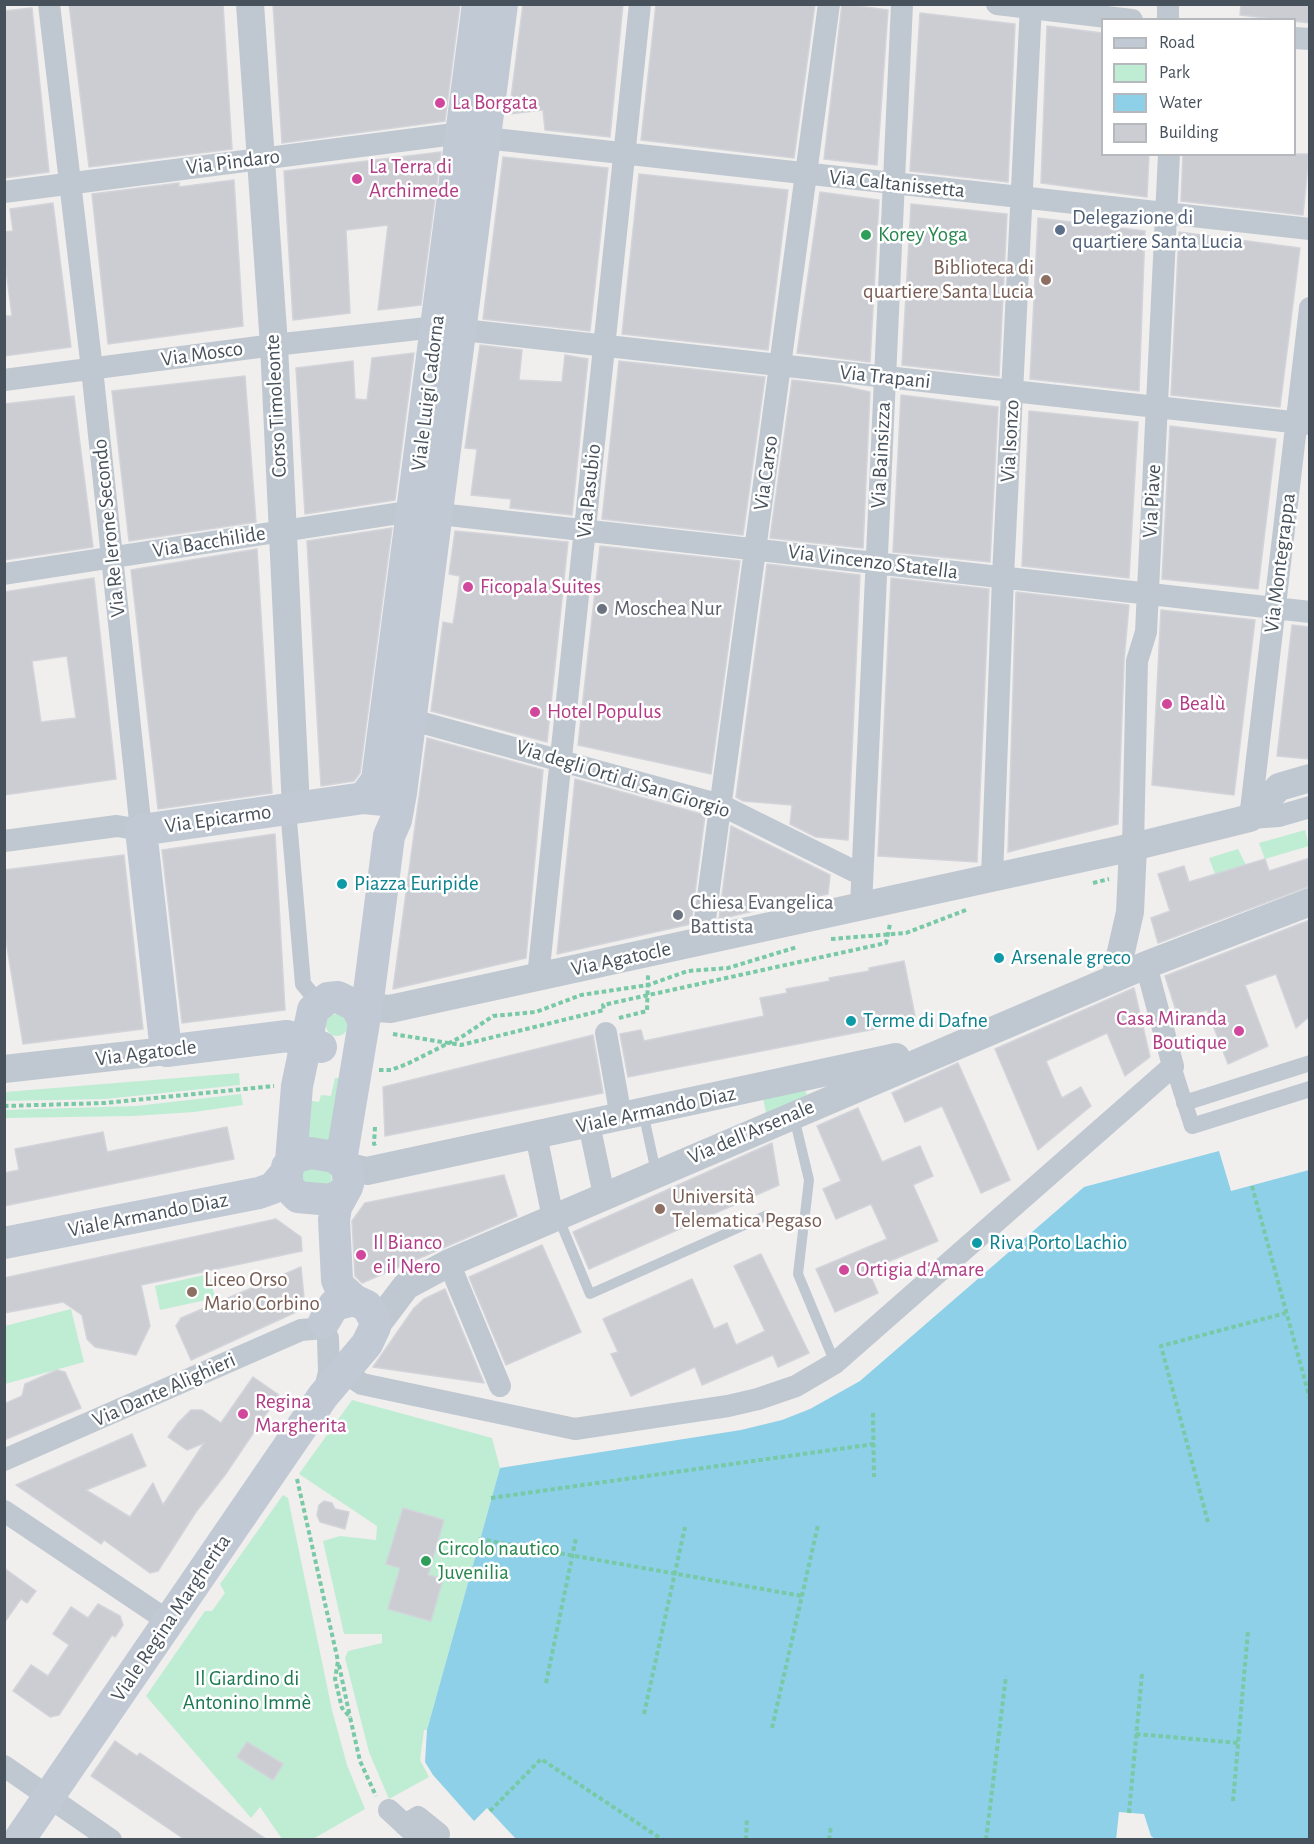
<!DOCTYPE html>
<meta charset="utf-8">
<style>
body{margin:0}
#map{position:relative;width:1314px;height:1844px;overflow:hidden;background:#f1eeee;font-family:"Alegreya Sans",sans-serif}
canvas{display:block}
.frame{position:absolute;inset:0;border:6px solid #47515b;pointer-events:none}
.legend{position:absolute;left:1101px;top:18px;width:195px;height:138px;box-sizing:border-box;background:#fff;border:2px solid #b5b9bd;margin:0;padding:8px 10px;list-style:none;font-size:18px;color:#47515b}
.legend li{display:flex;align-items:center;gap:12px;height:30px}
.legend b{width:30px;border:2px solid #b5b9bd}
</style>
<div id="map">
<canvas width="1314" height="1844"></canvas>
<div class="frame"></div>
<ul class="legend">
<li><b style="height:8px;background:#c0c9d4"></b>Road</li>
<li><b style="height:16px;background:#beedd3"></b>Park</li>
<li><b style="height:16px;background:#8dd0e8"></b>Water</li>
<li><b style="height:16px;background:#cbcdd3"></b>Building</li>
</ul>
</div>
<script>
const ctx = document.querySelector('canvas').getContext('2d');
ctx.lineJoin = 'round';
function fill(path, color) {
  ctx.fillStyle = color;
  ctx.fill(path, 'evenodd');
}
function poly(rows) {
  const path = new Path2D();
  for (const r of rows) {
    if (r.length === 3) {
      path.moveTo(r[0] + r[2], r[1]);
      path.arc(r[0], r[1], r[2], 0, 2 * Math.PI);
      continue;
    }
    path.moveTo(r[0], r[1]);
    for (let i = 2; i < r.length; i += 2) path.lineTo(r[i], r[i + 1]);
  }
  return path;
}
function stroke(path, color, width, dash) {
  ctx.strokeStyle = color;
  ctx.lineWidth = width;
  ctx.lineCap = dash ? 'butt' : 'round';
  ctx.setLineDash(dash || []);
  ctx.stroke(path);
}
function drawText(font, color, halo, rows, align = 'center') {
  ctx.font = font + ' "Alegreya Sans",sans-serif';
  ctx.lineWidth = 5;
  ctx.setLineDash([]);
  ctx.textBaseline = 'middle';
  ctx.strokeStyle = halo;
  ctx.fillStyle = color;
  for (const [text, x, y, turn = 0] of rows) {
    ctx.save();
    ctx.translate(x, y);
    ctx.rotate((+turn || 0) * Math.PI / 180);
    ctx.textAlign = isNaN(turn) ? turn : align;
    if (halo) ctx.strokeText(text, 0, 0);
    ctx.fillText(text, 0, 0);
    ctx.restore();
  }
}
const green = poly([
 [1305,830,1309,846,1265,859,1259,843],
 [1238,849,1246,865,1215,874,1209,858],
 [337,1025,11],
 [239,1073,240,1085,105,1099,5,1101,5,1092],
 [335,1078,343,1078,329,1142,307,1140,306,1100,319,1102,321,1095,331,1096],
 [805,1090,807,1095,766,1113,763,1098],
 [241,1094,243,1105,194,1112,133,1116,5,1118,5,1110,136,1106],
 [329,1168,332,1180,327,1186,304,1185,300,1173,302,1169],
 [209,1274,215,1298,160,1310,155,1286],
 [71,1309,84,1362,5,1384,5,1326],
 [352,1400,492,1438,500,1468,427,1730,424,1730,420,1760,429,1777,389,1799,369,1752,345,1658,348,1651,382,1643,382,1634,344,1634,323,1541,340,1536,376,1540,377,1526,299,1474],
 [283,1495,288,1498,332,1710,347,1765,365,1809,313,1839,282,1839,260,1807,251,1818,146,1696,205,1611,212,1611,225,1593,220,1584]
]);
const water = poly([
 [1219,1151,1231,1191,1309,1170,1309,1839,1155,1839,1151,1836,1144,1814,1119,1812,1116,1840,516,1839,487,1808,474,1821,433,1775,425,1762,427,1730,500,1468,741,1430,782,1420,810,1409,860,1381,1084,1187]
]);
const building = poly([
 [69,4,223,4,232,149,89,167,69,4],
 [273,4,460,4,445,121,282,143,273,4],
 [523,4,623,4,610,137,545,130,543,110,509,114,523,4],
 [656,4,815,4,794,158,641,140,656,4],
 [842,4,888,10,877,165,824,159,842,4],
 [1241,4,1310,4,1310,23,1240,15,1241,4],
 [32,8,49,172,4,178,4,11,32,8],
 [920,13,1015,24,1008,182,910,171,920,13],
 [1047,26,1102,33,1102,154,1149,154,1147,197,1041,183,1047,26],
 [441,152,421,305,378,310,388,225,346,230,350,313,293,320,284,171,441,152],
 [1183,154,1309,154,1303,215,1181,201,1183,154],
 [503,157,608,168,590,331,483,319,503,157],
 [639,174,788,190,768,350,622,334,639,174],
 [234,180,243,326,108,344,92,194,179,183,179,187,234,180],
 [820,192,879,200,870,362,797,353,820,192],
 [53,203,71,347,4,356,4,316,12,316,4,255,4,232,13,231,10,209,53,203],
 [911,204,1007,214,999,376,902,365,911,204],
 [1038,218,1145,231,1139,391,1030,379,1038,218],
 [1179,232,1300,248,1280,407,1171,395,1179,232],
 [480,345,522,350,519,380,562,382,565,355,588,359,572,515,510,508,511,499,471,495,477,449,465,448,480,345],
 [414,353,395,500,305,514,296,368,353,361,355,399,367,400,372,358,414,353],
 [619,361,765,377,743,535,602,519,619,361],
 [245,376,256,522,129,541,112,391,245,376],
 [792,380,843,386,870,392,863,548,770,538,792,380],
 [901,395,998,407,990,562,893,552,901,395],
 [74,396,93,547,4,560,4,404,74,396],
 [1029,411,1138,422,1129,578,1022,566,1029,411],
 [1170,426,1276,439,1258,589,1162,579,1170,426],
 [392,528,360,773,354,781,321,786,307,541,392,528],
 [455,531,568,542,547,742,431,711,443,622,453,624,457,598,460,576,449,574,455,531],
 [600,546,740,561,711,774,578,745,600,546],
 [257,549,272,793,158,809,131,570,257,549],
 [767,564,860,575,848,840,816,837,790,824,792,805,743,801,736,797,767,564],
 [94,578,116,779,4,795,4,592,94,578],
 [67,656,76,718,41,722,32,661,67,656],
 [891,578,989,589,977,862,878,856,891,578],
 [1016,592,1129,605,1124,661,1118,824,1008,852,1016,592],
 [1161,610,1255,620,1234,795,1152,785,1161,610],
 [1292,625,1310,627,1310,759,1277,756,1292,625],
 [427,738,543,770,526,958,393,989,427,738],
 [575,779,705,815,691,924,557,954,575,779],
 [731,826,830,875,828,894,719,919,731,826],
 [275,834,285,1010,182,1023,162,850,275,834],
 [124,855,143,1029,23,1044,4,929,4,870,124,855],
 [1310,858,1310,886,1158,943,1151,918,1170,911,1158,874,1184,866,1189,882,1265,859,1269,871,1310,858],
 [1310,920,1310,1016,1296,1028,1276,974,1245,985,1268,1046,1228,1064,1207,1010,1179,1020,1165,976,1310,920],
 [904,961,916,1021,628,1077,620,1034,641,1030,644,1041,764,1016,760,998,787,993,786,989,830,981,829,978,869,971,869,968,904,961],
 [1134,988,1150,1057,1125,1076,1107,1033,1046,1061,1062,1098,1081,1087,1091,1106,1038,1150,995,1049,1134,988],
 [593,1035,603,1093,385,1136,383,1087,593,1035],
 [958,1063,1010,1180,981,1193,942,1106,905,1122,892,1093,958,1063],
 [858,1108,882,1162,920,1146,933,1176,913,1185,938,1241,868,1270,878,1293,835,1312,816,1269,887,1239,871,1204,836,1219,823,1189,841,1181,817,1126,858,1108],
 [227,1127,234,1159,4,1206,4,1173,19,1170,15,1149,103,1132,107,1152,227,1127],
 [772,1143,779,1185,589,1269,573,1232,772,1143],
 [504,1175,517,1216,362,1283,355,1276,352,1221,365,1203,504,1175],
 [276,1219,301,1237,302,1251,141,1285,150,1326,136,1355,95,1347,87,1339,82,1315,63,1302,4,1313,4,1278,276,1219],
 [542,1245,581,1332,506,1365,469,1277,542,1245],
 [761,1254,809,1353,778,1367,773,1355,702,1385,695,1367,631,1396,611,1354,618,1352,603,1319,692,1279,714,1329,727,1323,736,1345,765,1331,734,1266,761,1254],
 [301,1267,305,1308,191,1360,176,1326,181,1318,301,1267],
 [445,1289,484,1383,373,1367,414,1308,424,1299,445,1289],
 [57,1370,65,1372,81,1408,4,1440,4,1404,22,1396,25,1384,57,1370],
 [253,1377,279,1395,225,1475,196,1512,158,1571,150,1573,104,1540,101,1544,16,1485,132,1434,146,1466,86,1490,130,1517,153,1483,163,1505,204,1443,187,1450,168,1437,178,1423,191,1410,202,1410,221,1423,253,1377],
 [324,1501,332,1503,335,1509,349,1512,345,1529,320,1522,317,1515,319,1505,324,1501],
 [403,1508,444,1520,428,1575,443,1579,431,1621,388,1609,400,1568,386,1564,403,1508],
 [4,1568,36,1591,27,1603,21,1599,4,1623,4,1568],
 [98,1604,120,1616,123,1625,115,1637,112,1635,59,1715,50,1717,13,1691,31,1665,48,1676,69,1645,53,1634,71,1607,88,1618,98,1604],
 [115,1741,137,1756,140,1753,266,1839,184,1839,91,1776,115,1741],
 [247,1742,283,1764,273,1780,237,1757,247,1742]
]);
const path = poly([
 [1093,883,1109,879],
 [831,939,906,933,966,910],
 [619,1018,647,1011,648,975],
 [393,1034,461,1045,604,1010,603,1005,886,943,890,924],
 [379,1070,391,1070,407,1064,463,1036,493,1016,536,1012,581,995,648,985,688,971,728,968,797,947],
 [4,1106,105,1103,274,1086],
 [375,1127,374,1144,376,1143],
 [1252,1186,1310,1399],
 [873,1413,874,1477],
 [297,1479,338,1661,335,1679,342,1708,350,1717,360,1761,376,1796],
 [491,1498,874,1444],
 [1208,1522,1161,1346,1286,1313],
 [479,1539,802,1596],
 [339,1665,350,1717],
 [546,1683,576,1538],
 [644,1714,685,1527],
 [772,1728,818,1525],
 [1136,1734,1239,1743],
 [1233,1801,1248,1631],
 [490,1811,541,1759,663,1840],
 [1129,1813,1142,1674],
 [746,1840,747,1818],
 [829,1840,831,1826],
 [986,1840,1006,1676]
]);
const service = poly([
 [643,1112,656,1172],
 [794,1117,809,1180,798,1274,835,1363],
 [559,1219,590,1294,767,1215]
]);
const pedestrian = poly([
 [288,809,303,984,319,1003],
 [1173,1066,1192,1126,1310,1089],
 [1184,1103,1310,1063]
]);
const minor = poly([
 [997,4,1132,20],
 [1168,20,1168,4],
 [1294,38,1310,39],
 [4,192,462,133,485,138,1310,229],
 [1310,308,1250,818,1279,816,1310,807],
 [4,380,274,345,436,327,1310,424],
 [4,574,413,511,1310,612],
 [409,719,721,805,862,875],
 [4,841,117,826,141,830,92,369,49,4],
 [1133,847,1137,661,1146,632,1169,154],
 [992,878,1003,577,1031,4],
 [861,906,902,4],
 [702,941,829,4],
 [538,977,640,4],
 [606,1033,621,1117],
 [589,1124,604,1195],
 [536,1135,553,1218],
 [449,1263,500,1386],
 [346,1367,353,1378,362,1384,575,1429,728,1406,758,1399,796,1386,835,1363,1173,1066,1146,965],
 [324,1393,329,1372,328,1338],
 [4,1460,301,1330,324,1328],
 [4,1511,168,1621],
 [4,1766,111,1840],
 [389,1810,416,1835],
 [405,1825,418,1817,439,1834,436,1840]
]);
const tertiary = poly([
 [250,4,274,345,296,808],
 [1115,978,1130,912,1133,847],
 [356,1006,390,1009,1133,847,1250,818,1279,787,1310,778],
 [4,1069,166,1051],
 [346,1166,367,1171,896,1057],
 [375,1327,406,1286,449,1263,1146,965,1310,902]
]);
const secondary = poly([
 [364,798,377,780,478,4],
 [321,1047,287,1036,166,1051,141,830,364,798,384,800],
 [291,1161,297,1086,313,1010,328,998,338,997,356,1006,364,1022],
 [341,1161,369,992,389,836,396,820,401,793,502,4],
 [343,1193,331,1200,298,1197,287,1186,287,1167,296,1157,310,1153,335,1157,346,1166,349,1180,347,1187,336,1207,334,1220,337,1280,340,1287,354,1300],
 [4,1243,259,1193,273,1188,285,1174],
 [19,1840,323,1396,367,1344,375,1327,375,1320,367,1306,354,1300,334,1305,324,1322]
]);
const markers = [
 [440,103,6,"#d1479c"],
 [357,179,6,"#d1479c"],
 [1060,230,6,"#5c6f8a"],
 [866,235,6,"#2e9e5b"],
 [1046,280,6,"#8d6e63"],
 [468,587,6,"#d1479c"],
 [602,609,6,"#6b7280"],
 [1167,704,6,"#d1479c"],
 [535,712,6,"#d1479c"],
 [342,884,6,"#0f9aa8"],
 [678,915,6,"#6b7280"],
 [999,958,6,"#0f9aa8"],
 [851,1021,6,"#0f9aa8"],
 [1239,1031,6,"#d1479c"],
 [660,1209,6,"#8d6e63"],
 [977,1243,6,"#0f9aa8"],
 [361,1255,6,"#d1479c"],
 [844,1270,6,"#d1479c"],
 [192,1292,6,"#8d6e63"],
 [243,1414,6,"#d1479c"],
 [426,1561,6,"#2e9e5b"]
];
const hotelNames = [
 ["La Borgata",452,103],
 ["La Terra di",369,167],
 ["Archimede",369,191],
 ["Ficopala Suites",480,587],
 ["Bealù",1179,704],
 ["Hotel Populus",547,712],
 ["Casa Miranda",1227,1019,"right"],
 ["Boutique",1227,1043,"right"],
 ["Il Bianco",373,1243],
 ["e il Nero",373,1267],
 ["Ortigia d'Amare",856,1270],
 ["Regina",255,1402],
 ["Margherita",255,1426]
];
const streetNames = [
 ["Via Pindaro",233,162,-7],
 ["Via Caltanissetta",897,184,6],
 ["Via Mosco",202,354,-8],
 ["Via Trapani",885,377,6],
 ["Viale Luigi Cadorna",428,393,-83],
 ["Corso Timoleonte",276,406,-93],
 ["Via Isonzo",1010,441,-87],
 ["Via Bainsizza",881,455,-87],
 ["Via Carso",766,473,-82],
 ["Via Pasubio",589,491,-84],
 ["Via Piave",1152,501,-87],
 ["Via Re Ierone Secondo",109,528,-96],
 ["Via Bacchilide",209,542,-9],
 ["Via Vincenzo Statella",873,562,7],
 ["Via Montegrappa",1280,563,-83],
 ["Via degli Orti di San Giorgio",623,779,17],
 ["Via Epicarmo",218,819,-8],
 ["Via Agatocle",621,959,-12],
 ["Via Agatocle",146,1053,-7],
 ["Viale Armando Diaz",656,1110,-12],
 ["Via dell'Arsenale",751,1132,-23],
 ["Viale Armando Diaz",148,1215,-11],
 ["Via Dante Alighieri",164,1390,-24],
 ["Viale Regina Margherita",171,1618,-56]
];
const serviceNames = [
 ["Delegazione di",1072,218],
 ["quartiere Santa Lucia",1072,242]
];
const leisureNames = [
 ["Korey Yoga",878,235],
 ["Circolo nautico",438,1549],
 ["Juvenilia",438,1573]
];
const educationNames = [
 ["Biblioteca di",1034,268,"right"],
 ["quartiere Santa Lucia",1034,292,"right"],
 ["Università",672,1197],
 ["Telematica Pegaso",672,1221],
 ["Liceo Orso",204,1280],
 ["Mario Corbino",204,1304]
];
const worshipNames = [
 ["Moschea Nur",614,609],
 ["Chiesa Evangelica",690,903],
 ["Battista",690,927]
];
const cultureNames = [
 ["Piazza Euripide",354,884],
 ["Arsenale greco",1011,958],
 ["Terme di Dafne",863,1021],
 ["Riva Porto Lachio",989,1243]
];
const parkNames = [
 ["Il Giardino di",247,1679],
 ["Antonino Immè",247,1703]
];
fill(green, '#beedd3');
fill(water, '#8dd0e8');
fill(building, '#cbcdd3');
stroke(building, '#d2d4da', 1.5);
stroke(path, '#78c9a5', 4, [4.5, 3]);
stroke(service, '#bfc8d0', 10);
stroke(pedestrian, '#bfc8d0', 16);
stroke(minor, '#bfc8d0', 22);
stroke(tertiary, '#bfc8d0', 28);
stroke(secondary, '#c0c9d4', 32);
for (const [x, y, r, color] of markers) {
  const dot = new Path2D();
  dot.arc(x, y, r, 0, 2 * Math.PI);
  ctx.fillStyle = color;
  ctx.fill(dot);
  stroke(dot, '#fff', 2);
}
drawText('21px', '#b23c85', '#fff', hotelNames, 'left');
drawText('21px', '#47515b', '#fff', streetNames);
drawText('21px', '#4e5e75', '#fff', serviceNames, 'left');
drawText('21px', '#27864d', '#fff', leisureNames, 'left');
drawText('21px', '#785e54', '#fff', educationNames, 'left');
drawText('21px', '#5b616d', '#fff', worshipNames, 'left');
drawText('21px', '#0d838f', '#fff', cultureNames, 'left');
drawText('21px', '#1b794f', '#fff', parkNames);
</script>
